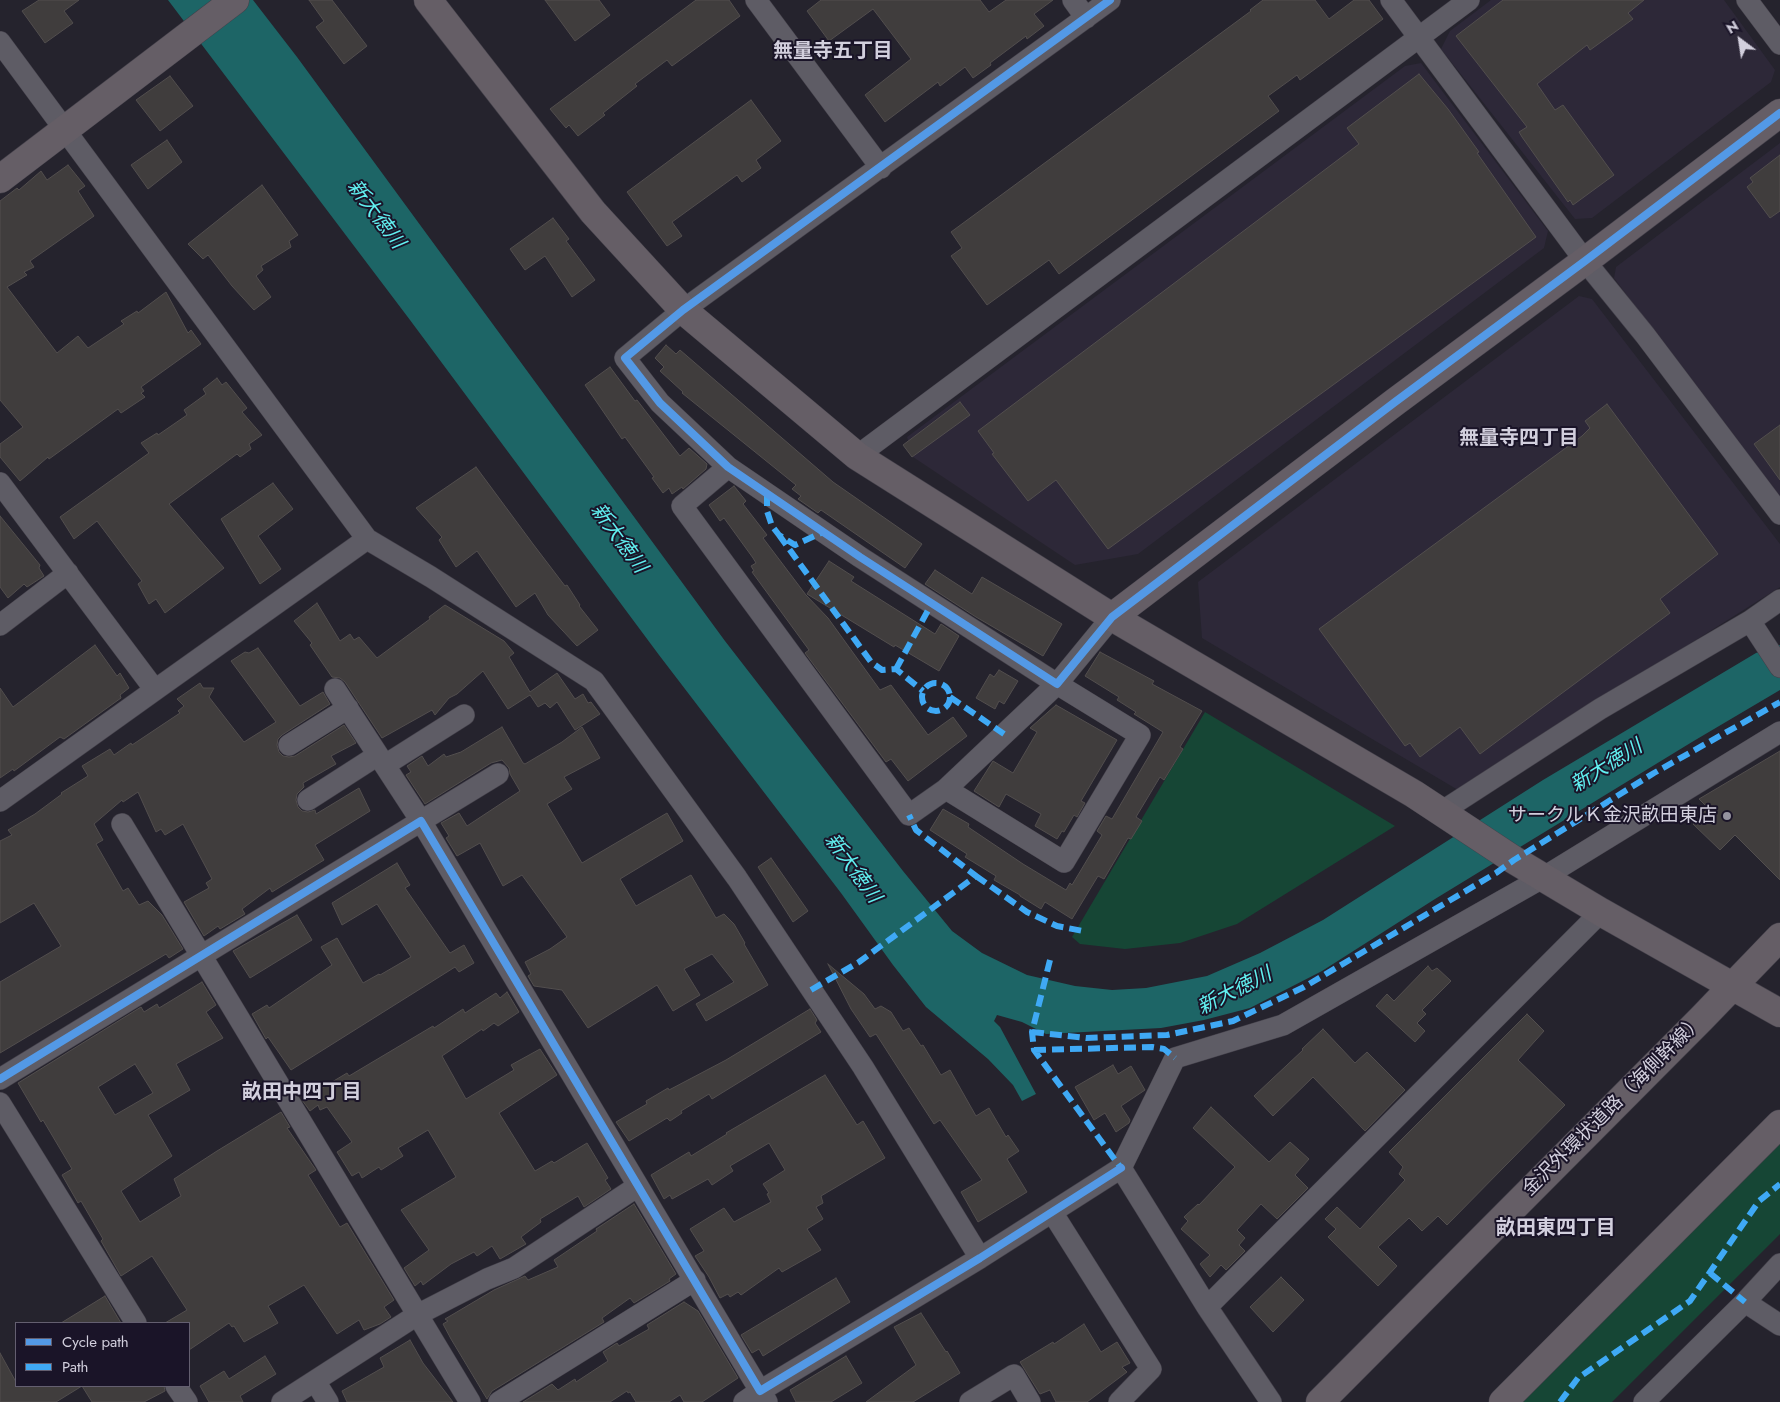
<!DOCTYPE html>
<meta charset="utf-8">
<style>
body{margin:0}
#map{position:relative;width:1780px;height:1402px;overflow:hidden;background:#25232d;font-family:Jost,sans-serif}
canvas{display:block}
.legend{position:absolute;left:15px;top:1322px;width:175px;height:65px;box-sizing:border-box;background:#1a1428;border:1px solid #645f70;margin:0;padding:6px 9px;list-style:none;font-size:15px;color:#d2cfdd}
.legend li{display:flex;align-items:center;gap:10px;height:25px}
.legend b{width:25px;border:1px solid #645f70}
.north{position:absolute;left:1715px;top:15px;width:50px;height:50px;-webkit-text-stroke:4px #1a1428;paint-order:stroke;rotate:329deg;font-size:14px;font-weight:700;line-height:20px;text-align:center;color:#d2cfdd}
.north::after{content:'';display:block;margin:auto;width:18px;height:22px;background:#d2cfdd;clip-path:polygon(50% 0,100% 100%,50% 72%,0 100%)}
</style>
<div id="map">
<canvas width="1780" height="1402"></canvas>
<ul class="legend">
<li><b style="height:6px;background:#5399e6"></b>Cycle path</li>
<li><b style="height:6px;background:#3fa9f5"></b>Path</li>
</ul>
<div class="north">N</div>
</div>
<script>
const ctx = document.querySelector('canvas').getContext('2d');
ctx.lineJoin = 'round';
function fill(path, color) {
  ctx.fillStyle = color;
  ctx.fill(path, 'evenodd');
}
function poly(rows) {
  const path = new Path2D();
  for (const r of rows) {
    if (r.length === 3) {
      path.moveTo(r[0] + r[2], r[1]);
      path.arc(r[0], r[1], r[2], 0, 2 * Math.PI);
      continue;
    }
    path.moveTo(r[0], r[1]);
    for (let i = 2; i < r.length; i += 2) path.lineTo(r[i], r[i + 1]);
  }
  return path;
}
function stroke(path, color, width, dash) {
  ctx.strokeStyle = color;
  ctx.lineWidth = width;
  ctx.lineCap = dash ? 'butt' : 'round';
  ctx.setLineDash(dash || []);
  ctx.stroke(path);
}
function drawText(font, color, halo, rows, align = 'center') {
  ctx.font = font + ' Jost,"Noto Sans JP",sans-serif';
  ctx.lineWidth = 4;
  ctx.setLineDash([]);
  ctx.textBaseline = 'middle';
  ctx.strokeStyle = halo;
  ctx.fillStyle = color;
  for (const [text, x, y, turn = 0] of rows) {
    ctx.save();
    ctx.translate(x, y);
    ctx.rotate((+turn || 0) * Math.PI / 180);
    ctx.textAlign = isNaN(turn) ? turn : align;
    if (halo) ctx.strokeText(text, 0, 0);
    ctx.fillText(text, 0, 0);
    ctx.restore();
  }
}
const commercial = poly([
 [1491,0,1724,0,1775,70,1771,82,1592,218,1575,219,1441,49,1450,31],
 [1421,63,1548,231,1544,248,1138,554,1075,565,913,457,907,437,1405,66],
 [1780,143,1780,499,1614,278,1616,267],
 [1579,296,1592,299,1780,544,1780,587,1458,790,1202,638,1198,582]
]);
const green = poly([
 [1205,712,1395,826,1237,924,1180,943,1125,949,1080,944,1072,937],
 [1780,1137,1780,1234,1612,1402,1517,1402]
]);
const water = poly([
 [168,0,253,0,297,57,725,641,903,871,952,931,982,953,1027,975,1075,986,1112,990,1146,988,1207,976,1260,953,1323,920,1543,780,1756,653,1780,645,1780,690,1692,742,1435,899,1322,971,1250,1008,1204,1020,1161,1028,1046,1034,1022,1022,997,1015,994,1021,1000,1027,1036,1094,1022,1101,1013,1085,988,1059,926,1007,893,965,841,893,659,655,410,320]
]);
const building = poly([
 [39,0,79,0,64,11,73,23,45,43,22,11,39,0],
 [309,0,332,0,367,46,344,64,316,27,324,21,309,0],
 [545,0,599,0,610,15,575,41,545,0],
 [696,0,729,0,740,16,672,66,667,60,635,84,637,86,603,113,605,115,578,136,569,125,566,128,550,109,696,0],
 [821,0,980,0,989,12,1006,0,1053,0,1034,14,1044,26,1027,39,1026,36,990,63,991,65,973,78,965,67,940,86,938,82,885,122,865,95,911,59,873,9,829,41,807,11,821,0],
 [1263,0,1315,0,1329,19,1354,0,1369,0,1383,19,1300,80,1297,75,1268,96,1279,111,1059,274,1049,260,987,305,951,256,962,248,951,232,1251,11,1250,10,1263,0],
 [1503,0,1644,0,1628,13,1633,19,1590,50,1587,45,1537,84,1555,110,1563,105,1614,175,1573,205,1570,200,1568,202,1522,137,1519,132,1527,127,1456,36,1503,0],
 [1419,74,1448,109,1479,152,1477,153,1536,237,1108,549,1056,480,1028,501,992,454,994,453,978,431,1359,144,1347,128,1419,74],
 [170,76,193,106,160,131,136,100,170,76],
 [751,100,781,141,756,160,761,168,742,182,737,175,672,222,682,236,667,246,627,192,751,100],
 [167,140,182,162,148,189,131,165,167,140],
 [1780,155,1780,211,1770,218,1747,187,1753,182,1750,178,1780,155],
 [68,165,85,186,78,191,94,216,30,261,34,267,24,272,27,275,7,287,57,353,78,336,88,348,124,324,121,321,137,311,138,313,166,292,188,333,191,330,201,344,141,387,144,391,141,393,145,397,121,413,118,409,49,459,48,457,20,481,0,457,0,444,23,427,0,400,0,201,17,188,19,190,41,171,47,180,68,165],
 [262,185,298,235,289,241,291,247,261,266,263,270,256,276,271,297,254,310,232,286,208,255,203,259,188,244,262,185],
 [553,218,569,239,566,241,595,280,572,297,545,256,525,270,510,249,553,218],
 [666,345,676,354,680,350,833,482,922,544,905,568,821,510,818,513,798,499,801,496,792,489,796,485,682,393,683,392,660,371,664,367,655,358,666,345],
 [610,367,635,401,637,400,680,456,689,448,707,464,706,469,683,489,682,487,672,494,669,488,663,493,652,478,654,477,625,437,622,439,585,385,610,367],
 [217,378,222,385,226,382,247,408,242,412,262,435,249,444,251,449,240,457,237,454,169,504,224,568,165,613,156,599,149,604,138,584,142,581,97,521,74,539,60,517,149,453,141,443,157,433,158,435,187,415,184,410,206,394,203,389,217,378],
 [960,402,970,415,912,457,903,445,960,402],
 [1607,404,1718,554,1660,599,1670,613,1480,754,1460,727,1420,757,1410,743,1405,746,1319,629,1582,436,1590,428,1585,421,1607,404],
 [1780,425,1780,480,1754,444,1780,425],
 [476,467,533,544,565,586,567,585,580,605,579,606,598,630,577,646,548,615,535,593,516,607,477,551,456,567,439,540,442,537,416,508,476,467],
 [273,483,293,509,258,536,281,569,260,584,221,519,273,483],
 [734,486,746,501,743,504,767,535,763,538,806,595,828,618,880,690,891,685,928,735,953,717,967,736,908,781,891,759,886,762,805,653,809,650,752,572,754,571,751,566,756,563,753,558,724,518,720,521,709,505,734,486],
 [0,516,40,565,39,568,44,576,27,587,24,584,8,598,0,587,0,516],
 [829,561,854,577,851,581,935,634,941,624,959,636,939,671,895,645,894,647,807,594,829,561],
 [935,570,972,594,982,577,1062,624,1043,656,976,617,925,584,935,570],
 [317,603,340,641,350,634,354,640,359,637,377,658,430,619,429,617,445,605,504,641,514,653,509,657,530,692,557,673,575,699,583,694,588,703,591,702,600,714,575,730,557,702,550,708,545,703,538,707,530,695,508,709,483,671,457,694,449,698,435,715,432,710,382,738,345,682,340,678,332,677,310,645,312,643,294,621,317,603],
 [95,645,117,676,120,673,129,688,120,695,121,698,64,739,60,737,14,771,13,769,0,778,0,688,13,707,95,645],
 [258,648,300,706,323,692,330,704,282,735,278,739,277,745,279,752,283,756,289,757,295,756,344,725,356,743,331,756,336,764,303,783,304,787,297,794,296,800,298,807,302,811,308,812,315,810,316,814,359,788,370,811,315,845,324,860,272,892,270,888,242,909,245,914,220,929,218,926,204,936,184,902,209,888,206,883,212,879,183,824,165,835,161,829,156,832,138,792,123,802,122,800,94,824,103,840,96,844,123,891,128,888,139,905,148,901,162,915,183,949,169,958,166,954,0,1053,0,982,61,946,34,903,0,923,0,841,12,835,8,830,35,814,62,794,61,793,88,776,82,766,110,749,114,755,131,743,132,745,180,713,178,711,184,706,177,699,200,683,203,688,214,688,209,697,244,742,276,722,231,661,245,652,249,653,258,648],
 [1100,652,1154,681,1152,684,1202,711,1180,747,1183,749,1164,780,1160,777,1136,817,1142,821,1131,839,1128,838,1104,879,1098,876,1072,919,1045,902,1041,909,1020,896,1020,895,994,880,996,876,965,857,967,854,930,830,943,809,969,824,968,827,1023,864,1066,890,1070,883,1072,885,1102,835,1097,831,1106,816,1112,819,1163,732,1134,714,1136,712,1117,700,1119,697,1085,676,1100,652],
 [999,670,1018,681,1004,704,999,701,995,709,976,698,990,674,994,677,999,670],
 [1056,705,1117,740,1081,801,1085,803,1077,817,1074,815,1064,832,1062,831,1057,839,1035,826,1041,814,1006,794,999,807,974,791,993,761,1013,773,1037,732,1030,728,1056,705],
 [502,727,523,763,525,764,562,742,582,727,600,758,564,777,572,789,547,804,582,863,667,813,683,841,620,879,636,906,691,875,716,918,724,914,734,924,745,943,744,944,768,985,706,1021,696,1004,734,982,712,954,684,969,700,995,673,1011,657,985,588,1028,562,990,534,986,528,976,531,974,525,962,550,949,567,937,522,875,503,886,480,843,457,856,446,838,449,836,441,823,459,813,467,826,520,791,510,774,509,768,502,760,491,763,425,804,406,775,411,772,407,766,422,756,428,766,444,754,446,757,461,752,502,727],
 [1780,751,1780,880,1735,835,1720,850,1693,824,1708,808,1699,799,1780,751],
 [771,858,808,911,793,922,758,867,771,858],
 [397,863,410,885,405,888,450,953,464,945,474,963,459,972,455,967,291,1070,268,1037,266,1039,252,1014,267,1005,269,1008,332,965,321,947,337,938,363,983,379,974,380,975,411,957,377,904,342,925,332,903,397,863],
 [297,915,312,940,250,978,233,951,297,915],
 [828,964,864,994,875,1009,881,1006,891,1012,903,1031,909,1028,921,1046,923,1045,941,1075,950,1070,976,1116,989,1108,1006,1137,1008,1135,1019,1151,1007,1159,1027,1192,978,1222,961,1192,982,1180,940,1120,934,1124,876,1034,870,1037,851,1009,828,964],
 [1428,966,1432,971,1437,968,1451,981,1422,1010,1426,1014,1417,1023,1425,1031,1415,1042,1376,1006,1387,994,1394,1001,1428,966],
 [202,982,216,1005,206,1012,223,1038,176,1064,190,1090,148,1115,172,1156,121,1191,140,1222,181,1196,174,1179,217,1151,281,1112,290,1127,287,1128,316,1170,308,1175,340,1227,347,1223,394,1300,384,1307,391,1317,380,1324,364,1330,359,1320,337,1334,304,1285,268,1306,278,1323,244,1342,234,1326,232,1327,229,1323,189,1350,189,1323,165,1323,187,1310,152,1256,121,1276,101,1241,103,1239,81,1201,78,1203,62,1175,72,1169,43,1120,41,1122,18,1083,141,1007,144,1012,157,1004,159,1008,202,982],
 [135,1064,153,1093,115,1115,98,1087,135,1064],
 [507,992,519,1012,498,1026,494,1023,483,1031,482,1029,442,1056,466,1099,514,1070,511,1065,540,1049,557,1075,499,1113,535,1171,552,1161,554,1163,587,1143,608,1178,605,1180,611,1189,584,1207,578,1196,540,1219,541,1222,521,1237,526,1244,500,1259,492,1246,477,1256,474,1252,451,1264,423,1285,421,1281,415,1286,404,1268,429,1250,401,1210,456,1177,428,1130,398,1148,403,1156,381,1170,379,1167,362,1178,359,1172,352,1176,337,1152,352,1142,327,1107,320,1110,318,1105,310,1111,302,1100,347,1073,349,1076,433,1026,434,1028,463,1009,465,1013,496,993,500,998,507,992],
 [810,1009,817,1020,815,1023,821,1032,712,1099,709,1094,681,1111,682,1113,670,1121,667,1118,629,1141,616,1122,647,1104,646,1101,668,1088,669,1090,726,1060,810,1009],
 [1527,1014,1544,1031,1518,1060,1565,1105,1447,1225,1438,1216,1422,1231,1409,1218,1378,1247,1397,1266,1378,1286,1328,1237,1336,1229,1325,1219,1337,1207,1360,1229,1405,1180,1399,1174,1403,1167,1389,1152,1527,1014],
 [1323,1029,1355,1063,1367,1052,1405,1090,1365,1131,1313,1077,1273,1116,1254,1096,1303,1050,1302,1049,1323,1029],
 [1113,1065,1118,1074,1131,1066,1145,1090,1121,1106,1130,1120,1129,1123,1116,1132,1105,1113,1094,1120,1075,1087,1113,1065],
 [825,1075,857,1125,863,1121,885,1158,821,1196,823,1203,816,1207,823,1219,807,1229,821,1250,782,1272,779,1268,741,1295,738,1292,730,1297,728,1294,720,1298,709,1277,695,1256,704,1251,690,1229,724,1208,734,1222,771,1202,767,1194,769,1193,763,1184,785,1170,769,1143,730,1166,733,1171,712,1185,708,1179,672,1199,670,1195,664,1199,651,1175,689,1152,691,1156,727,1134,726,1133,825,1075],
 [1211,1107,1269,1162,1290,1142,1309,1159,1295,1175,1308,1188,1277,1219,1261,1204,1237,1230,1245,1238,1239,1245,1245,1251,1226,1270,1221,1265,1210,1277,1200,1264,1210,1255,1181,1229,1188,1221,1184,1217,1198,1204,1199,1205,1235,1167,1193,1128,1211,1107],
 [634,1204,676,1274,669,1279,670,1281,634,1303,630,1298,602,1318,604,1322,492,1391,487,1399,451,1339,443,1324,448,1321,445,1319,494,1290,525,1276,528,1280,558,1267,554,1260,597,1231,596,1229,634,1204],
 [1281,1277,1304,1300,1273,1332,1250,1307,1281,1277],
 [836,1278,850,1302,763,1356,759,1349,752,1353,741,1335,836,1278],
 [105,1296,121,1323,61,1323,105,1296],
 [684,1302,698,1311,738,1378,702,1402,684,1402,680,1395,669,1402,636,1402,630,1392,628,1393,627,1391,610,1402,523,1402,552,1384,558,1390,575,1379,576,1382,608,1361,603,1352,617,1343,619,1346,649,1329,647,1325,684,1302],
 [921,1313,946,1352,947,1351,960,1373,913,1402,866,1402,916,1365,894,1327,921,1313],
 [1084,1324,1101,1352,1117,1342,1130,1363,1122,1367,1127,1372,1087,1402,1056,1402,1050,1390,1040,1394,1020,1362,1053,1342,1054,1344,1084,1324],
 [410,1340,423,1363,453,1402,347,1402,342,1391,384,1367,380,1358,410,1340],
 [0,1353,16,1382,16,1386,164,1386,165,1391,144,1402,92,1402,82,1386,56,1402,0,1402,0,1353],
 [265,1356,276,1374,240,1396,243,1402,209,1402,200,1386,224,1371,229,1379,265,1356],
 [846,1356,862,1383,831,1402,796,1402,790,1390,846,1356]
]);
const street = poly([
 [756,0,881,168],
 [1073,0,1086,18],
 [1110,0,683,310,625,358,660,403,728,467,860,557,1057,684,1112,617],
 [1391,0,1585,261,1645,335,1780,514],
 [1747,0,1780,44],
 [0,42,367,539,431,577,594,681,737,878,863,1067,980,1258],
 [857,456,1469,0],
 [728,467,682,506,909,815,946,789],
 [0,483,155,690,0,801],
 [1750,621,1780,667],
 [0,625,68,573],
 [1057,684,1140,735,1064,862,946,789,1057,684],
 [335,689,421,821,498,774],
 [155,690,367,539],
 [289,745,348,708],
 [385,765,464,715],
 [308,800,378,755],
 [1441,812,1600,709,1750,621,1780,600],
 [122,824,470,1402],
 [0,1079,421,821,760,1391,980,1258,1121,1168],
 [0,1103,136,1323],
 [1052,1212,1151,1369,1119,1402],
 [1745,1302,1780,1325],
 [1207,1307,1601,912],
 [315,1381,328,1402],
 [176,1386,187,1402],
 [282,1402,417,1315,487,1279,514,1268,638,1186],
 [499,1402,695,1280],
 [744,1402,760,1391,767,1402],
 [970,1402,1014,1375,1030,1402],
 [1271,1402,1207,1307,1121,1168,1175,1058,1283,1025,1544,877,1780,732],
 [1644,1402,1745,1302,1780,1264]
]);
const secondary = poly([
 [428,0,593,212,683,310,857,456,1112,617,1414,794,1514,860,1601,912,1780,1013],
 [0,179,235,0],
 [1112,617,1395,402,1585,261,1780,113],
 [1320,1402,1701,1019,1780,937],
 [1503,1402,1780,1124]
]);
const quiet = poly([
 [767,494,767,511,772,526,779,535,795,545,823,532],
 [779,535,871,662,882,670,896,669,923,691],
 [896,669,932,603],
 [936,697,14],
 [950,697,1004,734],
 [976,876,1027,912,1057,926,1083,931],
 [1050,960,1032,1032,1034,1050,1121,1168],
 [811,990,859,962,976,876,916,830,909,815],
 [1032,1032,1086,1038,1167,1035,1233,1021,1304,987,1496,873,1514,860,1654,773,1780,702],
 [1034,1050,1152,1047,1164,1049,1175,1058],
 [1710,1273,1745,1302],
 [1560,1402,1578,1378,1690,1301,1759,1201,1780,1184]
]);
const cycleway = poly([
 [1110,0,683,310,625,358,660,403,728,467,860,557,1057,684,1112,617,1395,402,1585,261,1780,113],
 [0,1079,421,821,760,1391,980,1258,1121,1168]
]);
const markers = [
 [1727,816,5,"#95939f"]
];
const poiNames = [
 ["サークルＫ金沢畝田東店",1717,816]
];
const streetNames = [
 ["金沢外環状道路（海側幹線）",1614,1106,-45]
];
const neighbourhoodNames = [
 ["無量寺五丁目",833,52],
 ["無量寺四丁目",1519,439],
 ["畝田中四丁目",302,1093],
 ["畝田東四丁目",1556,1229]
];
const waterNames = [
 ["新大徳川",375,215,53],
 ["新大徳川",618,539,54],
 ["新大徳川",1607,767,-32],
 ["新大徳川",852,869,54],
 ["新大徳川",1235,992,-27]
];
fill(commercial, '#2d2838');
fill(green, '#164635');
fill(water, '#1d6566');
fill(building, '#403d3d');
stroke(building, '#524e4e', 1);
stroke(street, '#423f49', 22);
stroke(secondary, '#423f49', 29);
stroke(street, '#5e5c65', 21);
stroke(secondary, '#655e66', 28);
stroke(quiet, '#3fa9f5', 6, [12, 6]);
stroke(cycleway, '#5399e6', 8);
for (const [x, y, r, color] of markers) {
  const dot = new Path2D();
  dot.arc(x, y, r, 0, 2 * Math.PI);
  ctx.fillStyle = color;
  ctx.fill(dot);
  stroke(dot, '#1a1428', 2);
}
drawText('19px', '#d2cfdd', '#1a1428', poiNames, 'right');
drawText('19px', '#d2cfdd', '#1a1428', streetNames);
drawText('bold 20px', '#d2cfdd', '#1a1428', neighbourhoodNames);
drawText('italic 20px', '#61f1f1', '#1a1428', waterNames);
</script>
